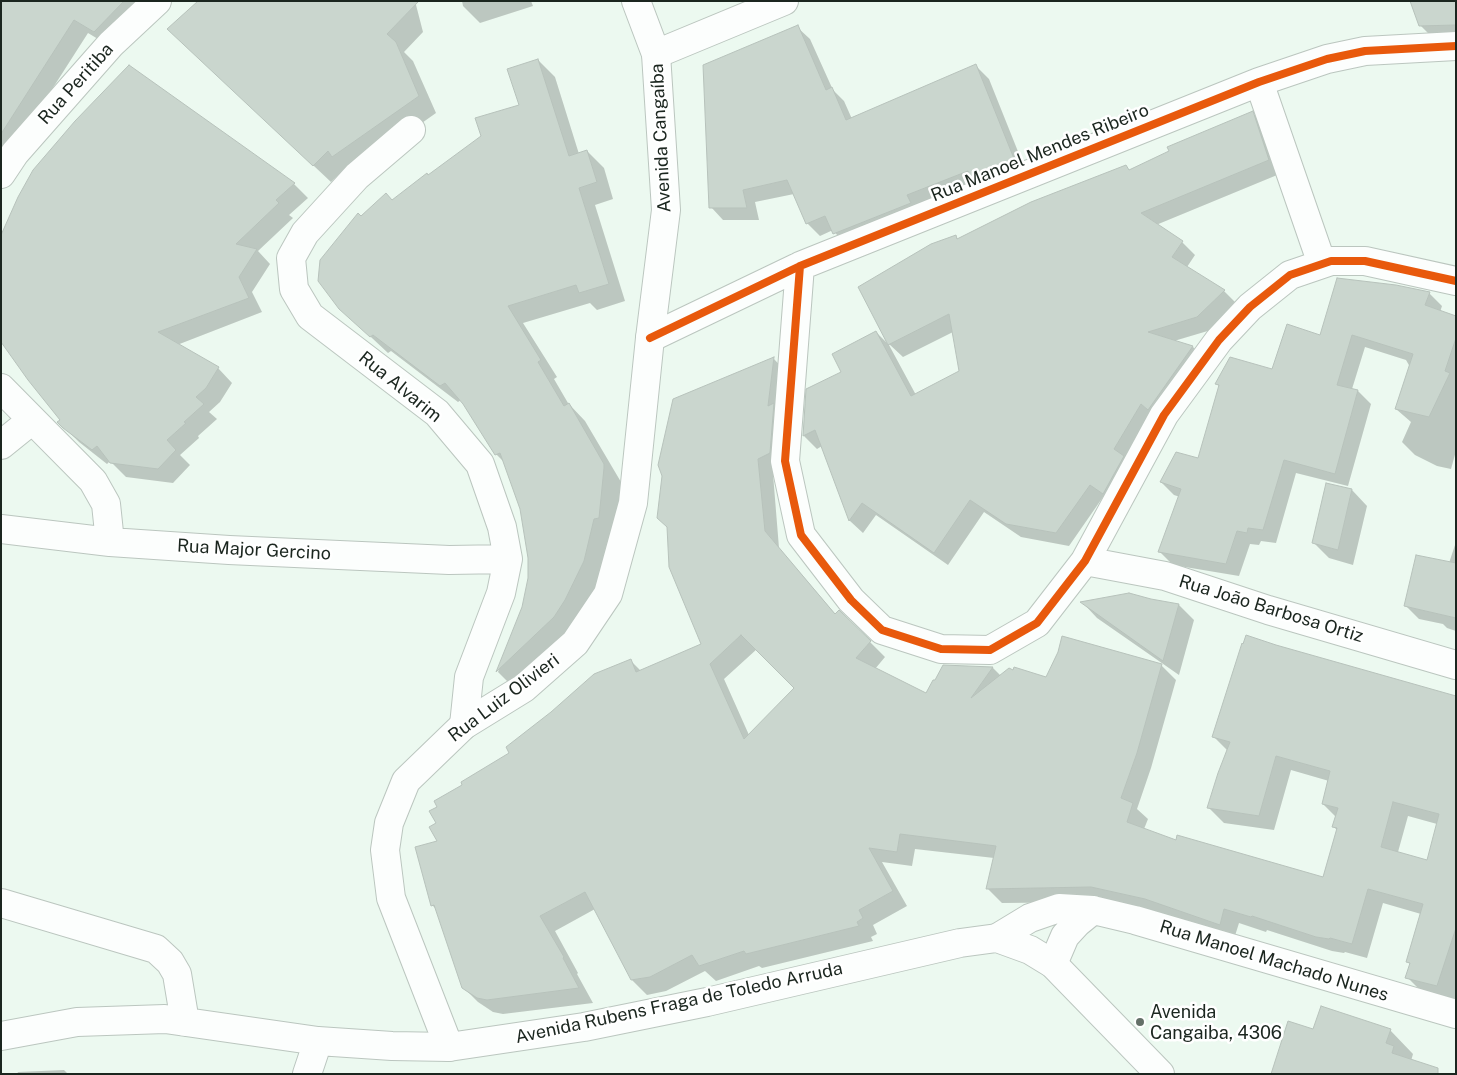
<!DOCTYPE html>
<meta charset="utf-8">
<style>
body{margin:0}
#map{position:relative;width:1457px;height:1075px;overflow:hidden;background:#ecf9f0;font-family:"Public Sans",sans-serif}
canvas{display:block}
.frame{position:absolute;inset:0;border:2px solid #1b261f;pointer-events:none}
</style>
<div id="map">
<canvas width="1457" height="1075"></canvas>
<div class="frame"></div>
</div>
<script>
const ctx = document.querySelector('canvas').getContext('2d');
ctx.lineJoin = 'round';
function fill(path, color) {
  ctx.fillStyle = color;
  ctx.fill(path, 'evenodd');
}
function poly(rows) {
  const path = new Path2D();
  for (const r of rows) {
    path.moveTo(r[0], r[1]);
    for (let i = 2; i < r.length; i += 2) path.lineTo(r[i], r[i + 1]);
  }
  return path;
}
function stroke(path, color, width, dash) {
  ctx.strokeStyle = color;
  ctx.lineWidth = width;
  ctx.lineCap = dash ? 'butt' : 'round';
  ctx.setLineDash(dash || []);
  ctx.stroke(path);
}
function drawText(font, color, halo, rows, align = 'center') {
  ctx.font = font + ' "Public Sans",sans-serif';
  ctx.lineWidth = 5;
  ctx.setLineDash([]);
  ctx.textBaseline = 'middle';
  ctx.strokeStyle = halo;
  ctx.fillStyle = color;
  for (const [text, x, y, turn = 0] of rows) {
    ctx.save();
    ctx.translate(x, y);
    ctx.rotate((+turn || 0) * Math.PI / 180);
    ctx.textAlign = isNaN(turn) ? turn : align;
    if (halo) ctx.strokeText(text, 0, 0);
    ctx.fillText(text, 0, 0);
    ctx.restore();
  }
}
const shadow = poly([
 [1,1,156,1,108,45,88,33,1,169],
 [415,1,423,32,404,52,413,61,436,113,351,173,346,168,331,182,168,29],
 [462,1,531,1,533,6,480,23,463,6],
 [1456,1,1456,38,1434,39,1420,25],
 [797,27,810,39,833,90,844,101,852,119,976,66,989,79,1027,174,846,246,833,230,820,236,807,223,794,194,755,202,759,220,723,220,711,207],
 [538,60,555,77,579,154,587,151,604,168,613,199,595,205,625,301,597,310,590,303,523,323,557,377,554,379,568,403,585,421,621,482,621,485,616,535,600,578,581,617,514,688,498,672,523,608,529,578,529,557,521,509,505,463,496,454,461,400,458,402,391,351,388,353,340,308,361,217,392,201,429,176,483,137,520,106],
 [1252,113,1265,126,1282,173,1156,225,1182,242,1195,255,1187,267,1224,291,1237,304,1211,330,1174,341,1193,347,1206,360,1117,507,1103,497,1069,546,1021,537,984,512,948,565,876,515,863,533,850,521,822,446,817,449,804,436,807,390,843,373,876,332,889,345,916,395,960,372,953,332,903,357,889,344,956,237,959,240,1125,166,1130,171],
 [294,184,308,198,289,215,293,218,258,251,270,264,252,292,262,312,177,345,218,368,232,383,220,402,209,412,217,419,198,436,199,438,180,455,190,465,173,483,126,477,110,461,107,464,79,442,59,422,62,420,29,378],
 [1429,293,1442,306,1440,312,1456,317,1456,451,1451,469,1437,466,1415,455,1402,442,1411,422,1396,409,1410,367,1406,360,1365,347,1352,389,1358,391,1371,404,1348,486,1296,473,1276,543,1261,541,1259,545,1250,544,1239,576,1173,565,1160,552,1180,497,1174,495,1161,482,1199,459,1220,387,1217,384,1273,371,1321,336],
 [774,359,788,374,785,468,773,474,779,548,836,615,870,642,885,657,875,669,927,695,936,682,943,666,993,668,1001,676,1047,679,1161,665,1176,680,1151,768,1137,809,1148,819,1144,829,1176,841,1323,878,1337,830,1334,827,1336,817,1323,804,1329,781,1291,770,1274,830,1224,823,1209,808,1228,751,1214,737,1275,646,1456,697,1456,1002,1422,992,1407,977,1411,965,1407,961,1421,914,1383,903,1367,958,1345,952,1344,953,1332,951,1267,930,1266,932,1239,923,1234,939,1107,902,1002,903,987,888,994,858,915,849,912,866,882,862,907,906,873,925,877,934,871,937,873,941,762,968,759,966,716,981,705,971,666,991,647,995,632,980,595,909,555,931,578,973,577,974,593,1003,503,1014,493,1012,478,1002,463,987,436,909,432,905,439,842,437,824,439,808,464,786,511,754,631,661,641,671,703,645],
 [757,649,796,688,749,735,724,679],
 [1408,816,1437,824,1428,862,1398,852],
 [1352,490,1367,506,1353,565,1329,558,1314,543],
 [1456,542,1456,631,1447,628,1443,624,1419,619,1406,606,1449,563],
 [1083,603,1179,605,1194,620,1179,675,1097,618],
 [1390,1030,1413,1054,1411,1061,1314,1031],
 [64,1070,68,1074,17,1074,18,1072]
]);
const building = poly([
 [1,1,124,1,94,32,74,20,1,134,1,1],
 [198,1,419,1,387,34,396,42,419,96,332,157,328,151,313,166,167,29,198,1],
 [1410,1,1456,1,1456,25,1419,26,1410,1],
 [798,25,826,90,832,87,846,120,976,64,1015,161,971,179,968,171,907,195,911,203,833,234,825,216,806,224,787,180,743,190,747,208,709,208,703,65,798,25],
 [538,59,569,156,587,150,597,182,579,188,609,284,579,293,576,285,508,306,541,360,538,362,564,406,569,403,604,464,604,468,599,518,594,519,584,561,565,600,554,617,496,672,522,607,528,578,528,558,520,509,500,453,495,455,463,404,445,383,440,386,373,335,370,337,339,309,318,281,320,260,358,213,361,216,386,193,392,200,427,173,428,175,481,136,475,118,519,105,507,69,538,59],
 [129,65,295,183,276,200,279,203,236,244,257,249,239,277,249,298,158,332,219,367,206,388,196,397,204,404,184,422,186,423,167,440,176,450,158,469,110,463,97,446,92,450,63,428,57,422,60,420,28,380,1,342,1,235,18,197,33,170,75,121,129,65],
 [1253,111,1269,160,1141,213,1183,241,1172,257,1225,290,1197,317,1148,332,1193,346,1148,410,1141,404,1114,449,1124,456,1103,494,1090,485,1056,533,1006,524,970,500,934,553,862,503,849,521,815,430,803,436,806,389,841,372,832,354,876,331,911,396,959,371,949,314,888,345,858,287,931,244,956,235,957,239,1031,202,1126,165,1129,170,1169,151,1167,147,1253,111],
 [1337,278,1396,285,1430,292,1425,305,1456,316,1456,338,1445,371,1450,373,1429,417,1395,409,1413,354,1352,335,1337,385,1358,390,1335,474,1284,460,1263,530,1248,528,1247,533,1237,531,1226,564,1158,552,1181,489,1160,482,1176,452,1198,458,1219,385,1215,384,1230,357,1272,369,1287,324,1320,335,1337,278],
 [774,357,768,406,774,403,770,453,758,459,765,531,835,614,839,610,871,641,856,658,926,693,933,680,935,680,943,665,993,667,971,698,1009,668,1013,670,1014,667,1046,677,1058,652,1062,636,1162,664,1137,753,1121,798,1133,803,1127,822,1176,840,1177,835,1323,877,1337,828,1332,827,1338,808,1322,804,1330,771,1276,756,1259,816,1207,808,1218,773,1230,742,1212,737,1242,643,1243,644,1246,635,1276,645,1456,696,1456,928,1437,986,1405,978,1410,963,1406,962,1423,904,1368,889,1352,944,1330,938,1329,939,1316,937,1252,916,1251,917,1224,909,1220,925,1145,899,1091,887,986,889,996,846,900,834,897,852,869,848,893,891,859,910,863,918,857,922,859,926,746,954,744,951,699,966,692,955,650,977,631,980,585,892,540,916,564,957,563,958,579,988,487,1000,477,998,462,988,434,905,431,906,415,847,437,841,429,827,436,823,429,811,437,807,434,801,462,785,461,782,509,753,506,747,551,712,594,674,631,659,636,672,701,644,669,567,667,527,657,518,662,476,658,465,673,399,774,357],
 [741,635,794,688,744,739,710,664,741,635],
 [1393,802,1439,814,1427,860,1381,847,1393,802],
 [1326,483,1352,489,1338,550,1312,543,1326,483],
 [1416,555,1456,563,1456,618,1404,606,1416,555],
 [1129,593,1151,599,1179,604,1163,661,1080,602,1129,593],
 [1321,1006,1391,1029,1386,1043,1394,1046,1392,1053,1438,1068,1438,1074,1271,1074,1288,1021,1313,1029,1321,1006]
]);
const minor = poly([
 [656,54,784,1],
 [1259,82,1322,264],
 [411,130,357,176,305,233,291,258,294,289,310,316,437,413,480,464,502,527,508,559,501,593,469,677,464,725],
 [1,174,15,153,111,44,157,1],
 [800,266,785,461,801,535,851,600,882,630,941,649,990,650,1037,623,1085,561,1164,415,1219,340,1250,307,1290,275,1331,261,1365,261,1456,281],
 [650,338,800,266,1259,82,1327,59,1365,51,1456,46],
 [1,388,93,481,106,504,110,542],
 [1,445,32,420],
 [1,529,110,542,229,550,449,560,508,559],
 [1085,561,1165,576,1268,610,1456,665],
 [1,903,156,949,170,962,177,974,185,1022],
 [997,938,1030,918,1059,908,1093,910,1135,920,1456,1014],
 [1053,964,1065,936,1077,923,1093,910],
 [1,1036,77,1022,165,1019,318,1041,392,1046,449,1047],
 [307,1074,318,1041]
]);
const major = poly([
 [636,1,656,54,666,210,650,338,633,503,608,594,575,643,524,688,464,725,406,781,389,823,385,850,391,898,449,1047,584,1027,707,1002,960,943,997,938,1030,950,1053,964,1160,1074]
]);
const cycleway = poly([
 [800,266,785,461,801,535,851,600,882,630,941,649,990,650,1037,623,1085,561,1164,415,1219,340,1250,307,1290,275,1331,261,1365,261,1456,281],
 [650,338,800,266,1259,82,1327,59,1365,51,1456,46]
]);
const markers = [
 [1140,1022,5,"#647068"]
];
const streetNames = [
 ["Rua Peritiba",76,84,-48],
 ["Avenida Cangaíba",661,138,-93],
 ["Rua Manoel Mendes Ribeiro",1040,153,-22],
 ["Rua Alvarim",400,387,39],
 ["Rua Major Gercino",254,550,3],
 ["Rua João Barbosa Ortiz",1271,609,17],
 ["Rua Luiz Olivieri",504,698,-37],
 ["Rua Manoel Machado Nunes",1274,961,17],
 ["Avenida Rubens Fraga de Toledo Arruda",679,1003,-12]
];
const poiNames = [
 ["Avenida",1150,1012],
 ["Cangaiba, 4306",1150,1033]
];
fill(shadow, '#0003');
fill(building, '#cad6ce');
stroke(building, '#b7c2bb', 1);
stroke(minor, '#bbc6bf', 30);
stroke(major, '#bbc6bf', 30);
stroke(minor, '#fcfefd', 28);
stroke(major, '#fcfefd', 28);
stroke(cycleway, '#e8590c', 8);
for (const [x, y, r, color] of markers) {
  const dot = new Path2D();
  dot.arc(x, y, r, 0, 2 * Math.PI);
  ctx.fillStyle = color;
  ctx.fill(dot);
  stroke(dot, '#fff', 2);
}
drawText('18px', '#1b261f', '#fff', streetNames);
drawText('18px', '#1b261f', '#fff', poiNames, 'left');
</script>
